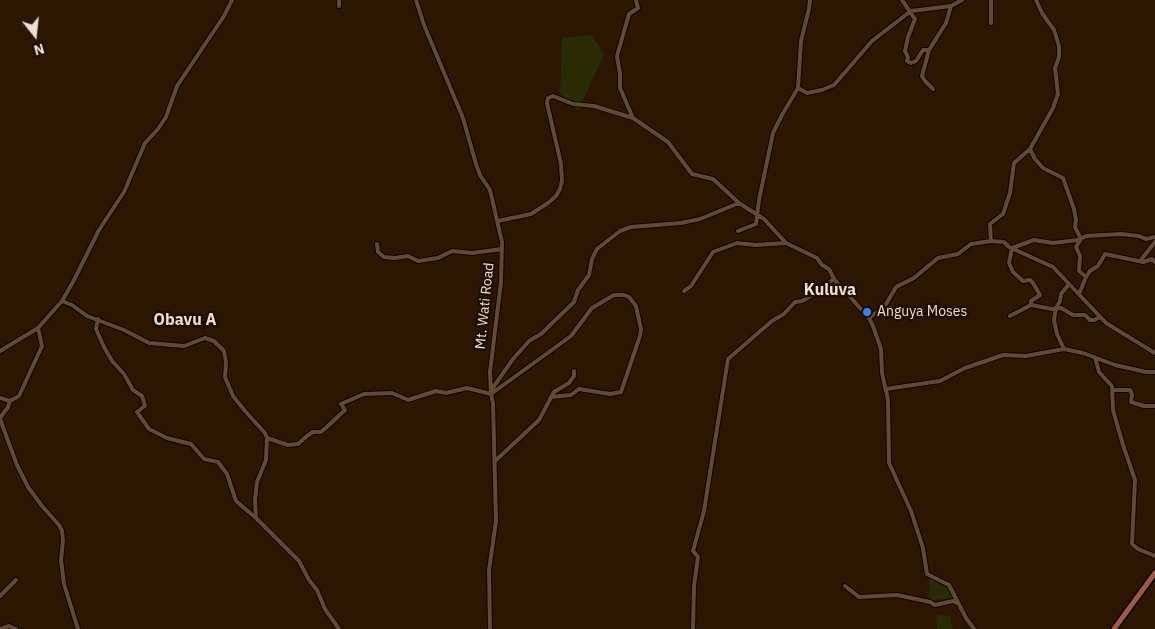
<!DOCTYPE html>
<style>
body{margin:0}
#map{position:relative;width:1155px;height:629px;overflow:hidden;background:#2a1603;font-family:"IBM Plex Sans",sans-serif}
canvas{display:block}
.north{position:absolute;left:10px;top:10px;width:50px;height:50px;-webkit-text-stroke:4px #200d00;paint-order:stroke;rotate:164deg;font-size:14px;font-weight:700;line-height:20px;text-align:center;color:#eddfd3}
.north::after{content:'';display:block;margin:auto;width:18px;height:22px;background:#eddfd3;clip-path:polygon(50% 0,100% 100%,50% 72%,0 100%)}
</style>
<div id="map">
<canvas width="1155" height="629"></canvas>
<div class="north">N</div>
</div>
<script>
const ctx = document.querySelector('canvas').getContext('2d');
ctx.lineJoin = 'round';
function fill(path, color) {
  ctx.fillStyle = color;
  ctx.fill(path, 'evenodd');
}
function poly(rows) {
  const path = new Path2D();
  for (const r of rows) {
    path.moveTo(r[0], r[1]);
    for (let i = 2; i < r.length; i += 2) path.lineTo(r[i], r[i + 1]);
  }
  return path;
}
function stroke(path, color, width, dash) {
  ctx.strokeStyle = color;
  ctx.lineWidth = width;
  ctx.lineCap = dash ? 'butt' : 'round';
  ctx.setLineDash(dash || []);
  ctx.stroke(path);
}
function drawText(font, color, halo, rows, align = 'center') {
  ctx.font = font + ' "IBM Plex Sans",sans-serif';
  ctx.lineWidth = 5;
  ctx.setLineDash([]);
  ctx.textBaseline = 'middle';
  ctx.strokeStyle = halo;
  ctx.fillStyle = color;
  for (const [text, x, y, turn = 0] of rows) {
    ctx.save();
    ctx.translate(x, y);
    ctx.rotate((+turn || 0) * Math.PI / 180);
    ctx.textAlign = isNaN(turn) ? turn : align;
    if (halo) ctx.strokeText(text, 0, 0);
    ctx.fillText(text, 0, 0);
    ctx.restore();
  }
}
const green = poly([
 [591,35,604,54,578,111,560,94,562,38],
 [930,573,936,577,950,581,958,599,928,600],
 [936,615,951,616,951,624,953,629,937,629]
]);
const minor = poly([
 [416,0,424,25,463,118,476,164,480,175,490,190,502,242,501,282,490,372,491,394,493,403,496,521,489,570,490,629],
 [902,0,915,19,908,37,905,51,908,57,907,61,911,63,916,61,923,50,929,50],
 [339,6,339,0],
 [991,23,991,0],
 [798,88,807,93,822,90,834,85,872,41,911,11,951,6,962,0],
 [933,89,925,81,922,76,929,50,946,23,951,6],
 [633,118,620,88,620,74,617,56,629,14,638,8,636,0],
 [1030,149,1035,159,1043,168,1063,178,1074,209,1076,220,1075,227,1081,239,1076,247,1080,256,1079,271,1086,277],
 [498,221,531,214,548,203,556,196,560,189,562,181,561,164,547,103,548,98,553,96,573,104,594,106,633,118,668,142,692,174,713,179,739,203,764,219,786,243,817,258,822,265,829,269,834,279,869,318,873,326,881,349,882,373,888,400,889,463,911,511,923,548,927,574,949,585,966,618,974,629],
 [738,231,756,224,759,200,773,133,782,115,798,88,801,41,809,9,810,0],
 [991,241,990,224,1003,214,1010,193,1014,163,1030,149,1053,108,1058,94,1055,68,1059,57,1059,46,1054,30,1042,13,1036,0],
 [377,244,378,252,384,257,395,258,408,256,418,261,438,258,452,251,472,253,502,249],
 [1140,261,1155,242],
 [1069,284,1061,294,1060,301,1056,308,1054,320,1057,334,1064,349,1083,353,1115,365,1146,372,1155,372],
 [684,291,691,286,713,252,737,243,756,245,786,243],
 [1079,294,1086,277,1090,271,1098,266,1105,254,1143,262,1152,259,1155,262],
 [62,301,72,305,87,316,124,330,149,343,184,346,205,338,214,341,224,351,226,362,225,377,233,396,245,411,265,433,267,438,266,460,257,482,255,500,256,518,299,561,309,580,317,590,325,609,339,629],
 [1031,305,1052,309,1061,308,1073,315,1085,315,1090,320,1094,320,1100,317],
 [1010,316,1031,305,1031,301,1040,295,1033,283,1030,280,1023,281,1013,272,1009,263,1012,248,1034,240,1053,243,1078,240,1086,236,1121,234,1139,236,1146,239,1155,237],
 [869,318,885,306,896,287,914,278,938,258,958,254,971,244,991,241,1004,242,1009,247,1053,267,1106,323,1155,353],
 [98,319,96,329,104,347,112,361,124,374,133,390,142,396,145,406,137,412,149,429,167,438,191,444,204,459,218,462,227,474,236,501,256,518],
 [0,351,38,328,62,301,73,282,99,230,124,192,145,143,158,129,166,117,177,86,224,16,232,0],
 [1095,357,1099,372,1112,386,1113,410,1123,445,1135,480,1132,544,1138,549,1155,556],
 [492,389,513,359,529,341,541,334,574,302,578,290,589,275,592,259,597,249,620,231,631,227,681,223,700,219,739,203],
 [886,389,940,381,965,368,1003,355,1026,356,1064,349],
 [1112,390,1130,390,1132,394,1131,402,1144,406,1155,406],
 [0,398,10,401],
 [0,418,8,407,10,401,19,396,42,346,38,328],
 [0,419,17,465,28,487,42,506,59,525,62,531,63,541,61,560,64,584,78,629],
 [267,438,288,445,298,444,307,436,313,432,321,432,329,425,345,410,341,404,364,394,392,393,408,400,436,391,446,393,467,388,491,394,571,336,592,308,614,295,624,295,629,297,636,306,641,329,640,336,621,392,610,394,579,389,571,395,551,397],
 [495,461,539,420,554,392,569,383,574,376,574,371],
 [845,586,859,597,897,595,930,602,935,605,953,601,959,604],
 [0,596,16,580],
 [0,629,9,626,16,629],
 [693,629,694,586,698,557,693,551,704,511,728,359,772,321,784,314,795,302,802,301,811,296,834,279]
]);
const major = poly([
 [1114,629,1155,573]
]);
const markers = [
 [867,312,5,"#3f7fe0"]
];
const streetNames = [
 ["Mt. Wati Road",485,306,-84]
];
const poiNames = [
 ["Anguya Moses",877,312]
];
const quarterNames = [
 ["Kuluva",830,290],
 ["Obavu A",185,320]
];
fill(green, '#282c05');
stroke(minor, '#120200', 6);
stroke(major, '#120200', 8);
stroke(minor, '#614a34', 4);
stroke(major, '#995c4b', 5);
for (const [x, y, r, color] of markers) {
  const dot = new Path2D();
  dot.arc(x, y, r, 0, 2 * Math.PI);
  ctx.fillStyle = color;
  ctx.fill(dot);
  stroke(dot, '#200d00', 2);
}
drawText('14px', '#eddfd3', '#200d00', streetNames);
drawText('14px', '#eddfd3', '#200d00', poiNames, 'left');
drawText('bold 16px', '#eddfd3', '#200d00', quarterNames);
</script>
